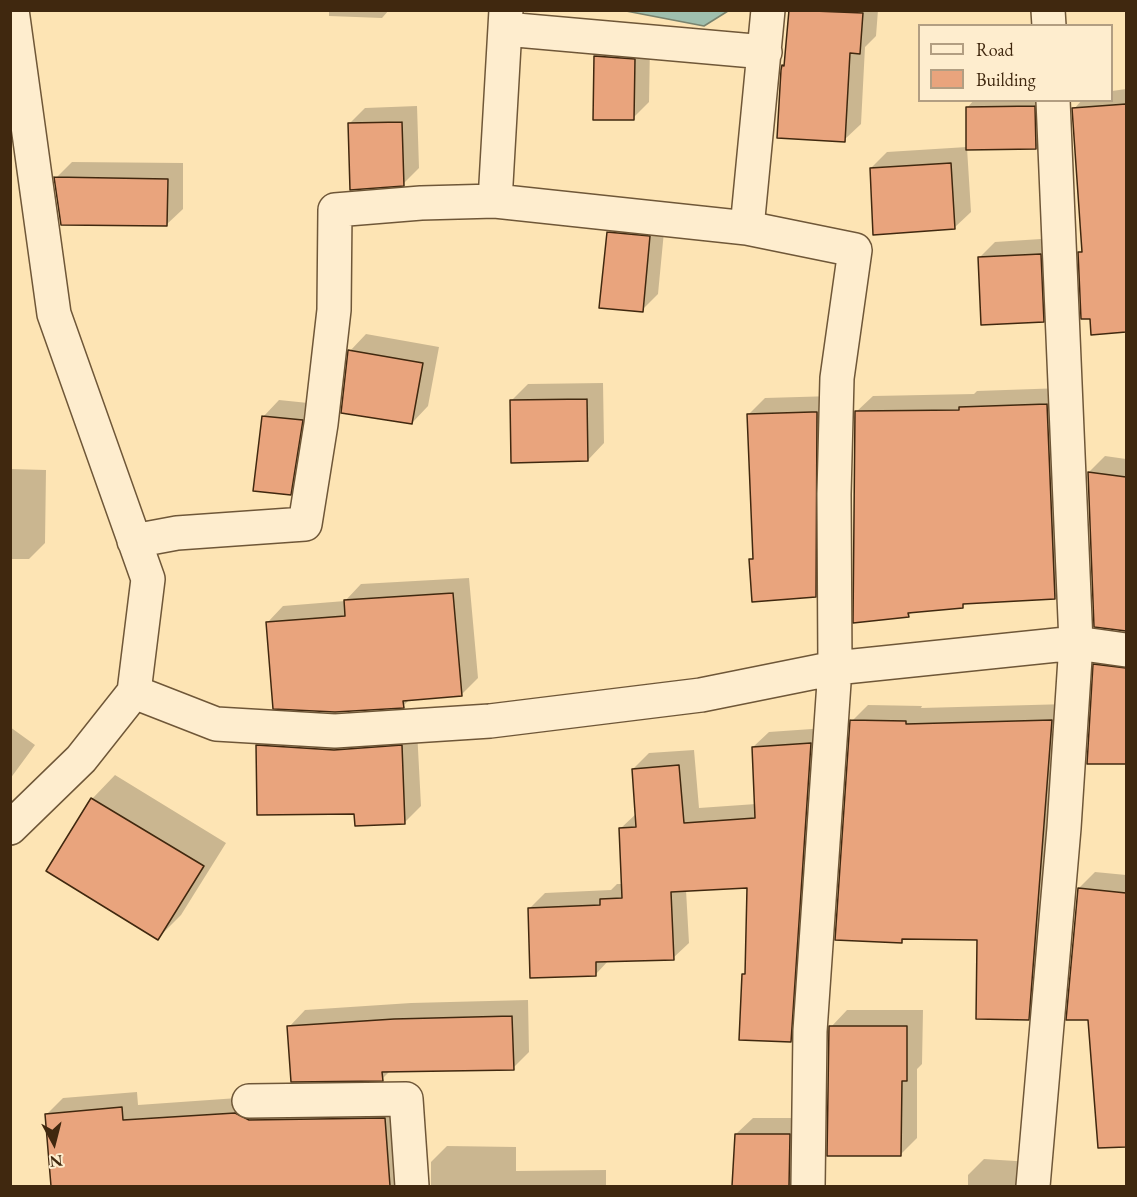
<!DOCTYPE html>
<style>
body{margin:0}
#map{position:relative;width:1137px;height:1197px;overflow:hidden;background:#fde4b4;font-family:"EB Garamond",serif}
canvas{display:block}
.frame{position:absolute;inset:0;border:12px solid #40280f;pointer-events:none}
.legend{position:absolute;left:918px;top:24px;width:195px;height:78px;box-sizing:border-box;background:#feedce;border:2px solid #b29e82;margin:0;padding:8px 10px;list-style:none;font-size:18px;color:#40280f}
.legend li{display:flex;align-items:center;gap:12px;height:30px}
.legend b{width:30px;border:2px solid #b29e82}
.north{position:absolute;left:24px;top:1113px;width:60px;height:60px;-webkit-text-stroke:4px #feedce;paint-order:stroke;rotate:173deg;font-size:16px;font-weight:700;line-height:24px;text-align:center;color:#40280f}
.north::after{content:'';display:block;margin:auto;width:21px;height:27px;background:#40280f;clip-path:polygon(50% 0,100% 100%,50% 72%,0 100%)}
</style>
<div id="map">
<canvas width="1137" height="1197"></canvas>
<div class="frame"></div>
<ul class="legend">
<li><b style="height:8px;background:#feedce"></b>Road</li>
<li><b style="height:16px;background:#e9a47d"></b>Building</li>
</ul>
<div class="north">N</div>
</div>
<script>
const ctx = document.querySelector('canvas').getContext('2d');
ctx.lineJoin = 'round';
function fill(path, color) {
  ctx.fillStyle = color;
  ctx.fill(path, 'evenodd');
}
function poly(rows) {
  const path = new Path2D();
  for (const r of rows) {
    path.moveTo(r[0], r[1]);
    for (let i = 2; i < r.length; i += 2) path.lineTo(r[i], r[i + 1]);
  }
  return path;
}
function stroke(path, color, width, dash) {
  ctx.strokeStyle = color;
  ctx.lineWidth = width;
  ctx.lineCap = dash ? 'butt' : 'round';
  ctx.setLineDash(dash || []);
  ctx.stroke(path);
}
const water = poly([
 [626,11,728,11,704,26,626,11]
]);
const shadow = poly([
 [329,10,389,10,382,18,329,16],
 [790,10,878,10,876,36,865,47,861,124,844,140,783,66,786,63],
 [611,40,650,44,649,102,633,118,595,56],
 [1126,89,1126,331,1093,334,1080,252,1083,249,1074,109,1082,100,1112,100,1112,91],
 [974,100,1051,100,1052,131,1036,147,967,148,971,212,954,228,871,168,887,152,967,147,967,108],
 [417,106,419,168,403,184,349,124,365,108],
 [72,162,183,163,183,209,166,225,56,178],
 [625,216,665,221,658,294,642,310,608,233],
 [1056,238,1059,304,1043,320,979,258,995,242],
 [366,334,439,347,428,406,412,423,350,351],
 [603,383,604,443,588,460,512,400,528,384],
 [1063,388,1071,581,1055,597,966,602,963,606,913,611,908,616,856,412,873,396,974,394,977,391],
 [833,396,831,580,815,596,751,560,755,556,748,415,765,398],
 [279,400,318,404,306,477,290,494,263,417],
 [1105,456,1126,459,1126,631,1096,625,1089,472],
 [10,469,46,470,45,543,29,559,10,559],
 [469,578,478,678,461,695,410,699,403,706,267,623,283,606,345,601,361,584],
 [1111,649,1126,650,1126,763,1089,762,1095,665],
 [1068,704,1044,1002,1028,1018,979,938,905,937,902,941,852,721,868,705,922,706,921,708],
 [10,727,35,745,10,779],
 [826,728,806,1025,791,1041,744,975,747,972,748,886,686,890,689,943,673,958,609,960,596,974,529,909,545,893,611,890,617,884,623,884,621,828,637,813,633,769,649,753,694,750,699,808,756,804,753,747,769,732],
 [273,730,417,730,421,806,404,823,355,812,257,746],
 [115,775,226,843,181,915,158,938,48,871,92,799],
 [1095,872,1126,875,1126,1079,1094,1082,1079,888],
 [528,1000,529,1052,513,1068,390,1071,382,1079,289,1027,305,1010,411,1003],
 [847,1010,923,1010,922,1064,917,1069,917,1138,901,1154,831,1027],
 [137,1092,138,1105,252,1097,401,1102,419,1186,53,1186,47,1114,63,1098],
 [753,1118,806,1118,811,1186,735,1186,736,1134],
 [447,1146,516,1147,516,1171,606,1170,606,1186,670,1186,431,1186,431,1162],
 [984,1159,1031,1162,1042,1186,968,1186,968,1175]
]);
const building = poly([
 [789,10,863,13,860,54,850,53,845,142,777,138,781,70,782,65,784,66,789,10],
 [594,56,635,59,634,120,593,120,594,56],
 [1126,104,1126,332,1091,335,1090,319,1081,319,1078,252,1082,252,1072,108,1126,104],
 [1035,106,1036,149,966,150,966,107,1035,106],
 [402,122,404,186,350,190,348,123,402,122],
 [951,163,955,229,873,235,870,168,951,163],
 [54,177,168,179,167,226,61,225,54,177],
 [607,232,650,236,643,312,599,308,607,232],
 [1041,254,1044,322,981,325,978,257,1041,254],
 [348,350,423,363,412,424,341,413,348,350],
 [587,399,588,461,511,463,510,400,587,399],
 [1047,404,1055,599,963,604,963,608,908,613,909,617,853,623,855,411,959,410,959,407,1047,404],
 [812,412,817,412,816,597,752,602,749,559,753,559,747,414,812,412],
 [262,416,303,420,291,495,253,491,262,416],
 [1088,472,1126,477,1126,631,1094,627,1088,472],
 [453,593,462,696,403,701,404,708,335,712,273,709,266,622,345,616,344,600,453,593],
 [1093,664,1126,668,1126,764,1087,764,1093,664],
 [850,720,906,721,906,724,1052,720,1029,1020,976,1019,977,940,902,939,902,943,835,940,850,720],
 [811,743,791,1042,739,1040,742,974,745,974,747,888,671,892,674,960,596,962,596,976,530,978,528,908,600,905,600,899,622,898,619,828,636,827,632,769,679,765,684,823,755,818,752,747,811,743],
 [256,745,334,750,402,745,405,824,355,826,354,814,257,815,256,745],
 [91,798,204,866,158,940,46,871,91,798],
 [1078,888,1126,893,1126,1147,1098,1148,1088,1020,1066,1020,1078,888],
 [512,1016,514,1070,382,1072,383,1081,291,1082,287,1026,394,1019,512,1016],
 [829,1026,907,1026,907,1081,902,1081,901,1156,827,1156,829,1026],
 [122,1107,123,1120,235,1113,249,1120,385,1118,390,1186,51,1186,45,1114,122,1107],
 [735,1134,790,1134,789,1186,732,1186,735,1134]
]);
const minor = poly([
 [1048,10,1049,26],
 [505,29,765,52],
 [495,201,506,10],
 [747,228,768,10],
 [134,541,177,533,305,524,321,424,334,310,335,210,421,203,495,201,747,228,855,250,837,378,834,494,835,668,810,1031,808,1186],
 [134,692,216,724,335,731,490,721,701,695,835,668,1076,643,1126,650],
 [10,828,81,759,134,692,148,579,54,314,12,10],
 [249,1101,406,1099,412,1186],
 [1033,1186,1064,828,1076,643,1053,100]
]);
fill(water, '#9fbfae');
stroke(water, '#79836e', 1.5);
fill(shadow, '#0003');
fill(building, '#e9a47d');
stroke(building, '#40280f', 1.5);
stroke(minor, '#6f5738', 36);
stroke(minor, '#feedce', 33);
</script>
